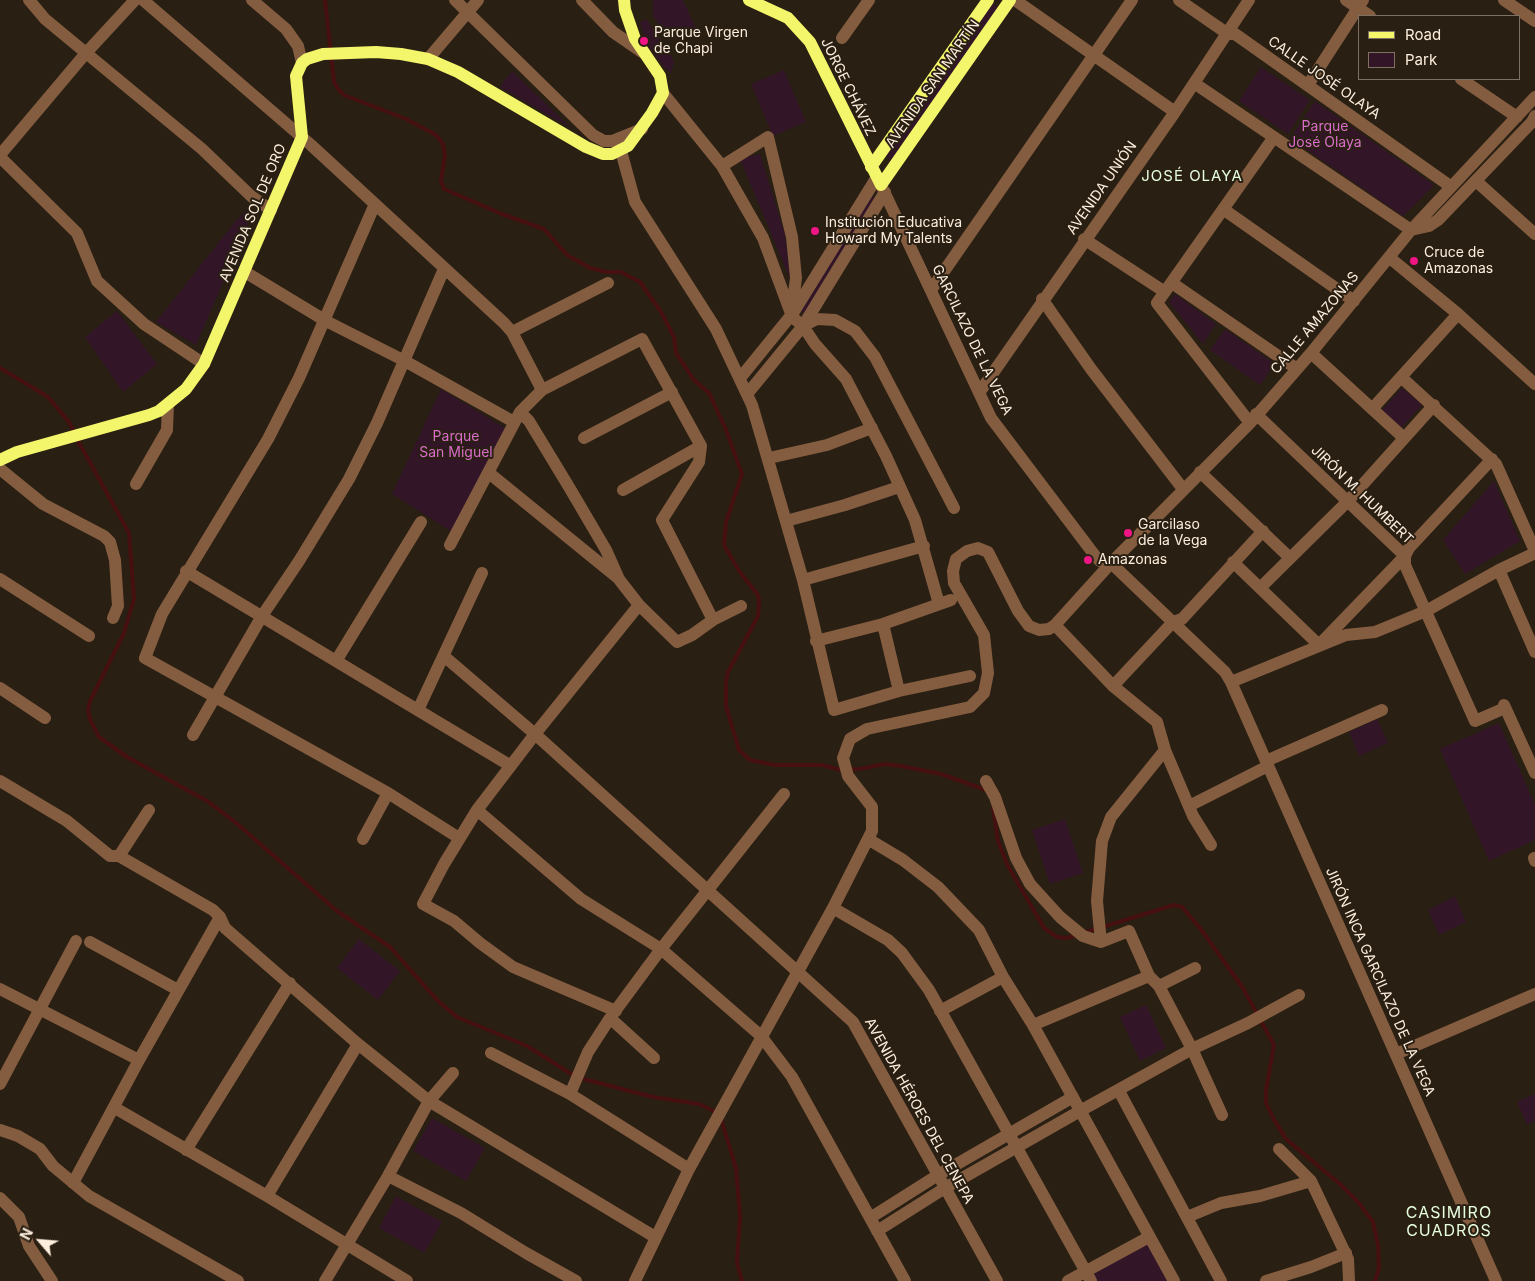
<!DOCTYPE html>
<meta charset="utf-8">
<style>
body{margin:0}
#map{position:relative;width:1535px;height:1281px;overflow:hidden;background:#291f12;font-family:Inter,sans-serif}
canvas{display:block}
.legend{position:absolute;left:1358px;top:15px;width:162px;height:65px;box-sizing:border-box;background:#291f12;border:1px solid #7e7163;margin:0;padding:6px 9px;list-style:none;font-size:15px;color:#fdeddc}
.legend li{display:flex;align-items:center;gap:10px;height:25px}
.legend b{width:25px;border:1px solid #7e7163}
.north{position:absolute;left:15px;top:1216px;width:50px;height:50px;-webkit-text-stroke:4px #291f12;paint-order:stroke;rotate:297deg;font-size:14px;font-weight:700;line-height:20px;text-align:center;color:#fdeddc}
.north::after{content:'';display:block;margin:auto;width:18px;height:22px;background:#fdeddc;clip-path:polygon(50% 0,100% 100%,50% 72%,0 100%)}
</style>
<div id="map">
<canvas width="1535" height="1281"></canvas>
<ul class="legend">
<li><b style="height:6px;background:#f3f56b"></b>Road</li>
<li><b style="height:14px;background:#321628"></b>Park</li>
</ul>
<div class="north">N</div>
</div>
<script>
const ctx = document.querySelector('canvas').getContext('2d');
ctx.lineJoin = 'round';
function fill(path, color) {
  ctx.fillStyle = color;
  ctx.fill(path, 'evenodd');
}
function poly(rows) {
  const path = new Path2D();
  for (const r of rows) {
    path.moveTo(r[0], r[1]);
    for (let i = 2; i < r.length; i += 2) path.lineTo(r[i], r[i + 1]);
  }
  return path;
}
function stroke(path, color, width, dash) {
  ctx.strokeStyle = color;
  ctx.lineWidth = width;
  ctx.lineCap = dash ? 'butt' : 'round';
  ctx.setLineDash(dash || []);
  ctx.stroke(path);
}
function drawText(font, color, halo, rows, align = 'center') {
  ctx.font = font + ' Inter,sans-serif';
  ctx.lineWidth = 4;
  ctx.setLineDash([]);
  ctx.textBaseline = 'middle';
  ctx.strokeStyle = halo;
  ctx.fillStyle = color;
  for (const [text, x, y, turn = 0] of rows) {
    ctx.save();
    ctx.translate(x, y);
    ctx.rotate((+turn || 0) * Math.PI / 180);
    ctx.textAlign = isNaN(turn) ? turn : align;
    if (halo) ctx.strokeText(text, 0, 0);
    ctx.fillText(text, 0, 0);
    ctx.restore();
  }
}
const green = poly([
 [653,0,683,0,700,37,678,39,665,33,653,16],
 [992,3,998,7,891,160,886,156],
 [646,19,674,61,671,73,664,67,649,47,640,23],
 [1261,67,1310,100,1288,134,1239,101],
 [784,70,806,122,773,136,751,84],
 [512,71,571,128,500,87],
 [1315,101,1434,185,1403,216,1290,138],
 [760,154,785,235,790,279,740,159],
 [870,195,875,198,805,313,801,311],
 [249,207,254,211,196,345,156,322,234,223],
 [1175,294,1216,324,1203,344,1169,302],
 [117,311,157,364,123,392,85,337],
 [1225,329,1275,364,1260,385,1210,350],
 [1402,388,1422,405,1401,428,1382,410],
 [441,389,505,428,454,533,392,494],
 [1494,481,1520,541,1465,574,1443,540],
 [1377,719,1388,743,1359,756,1349,732],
 [1499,723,1535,805,1535,840,1489,861,1440,749],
 [1065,819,1083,873,1050,884,1032,830],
 [1455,896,1466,922,1439,935,1428,910],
 [359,939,400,971,378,1000,337,968],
 [1146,1005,1166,1048,1140,1061,1120,1017],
 [1535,1094,1535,1121,1527,1125,1517,1102],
 [432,1118,485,1148,466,1181,413,1151],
 [396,1196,442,1222,424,1253,379,1228],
 [1147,1242,1167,1281,1096,1281,1092,1272]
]);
const stream = poly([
 [325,0,334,82,338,89,344,95,406,119,436,135,443,144,445,155,441,181,444,189,502,214,544,229,567,255,590,268,606,272,621,272,640,282,661,312,674,337,676,353,694,380,709,393,726,430,742,474,726,522,724,545,739,571,758,595,759,603,758,616,728,672,726,682,726,706,739,750,750,760,775,765,822,765,841,770,859,769,885,764,901,766,941,774,986,790],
 [0,368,48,397,69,422,74,432],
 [77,439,129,533,134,599,124,633,90,701,88,710,90,719,99,737,127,757,207,801,235,822,337,911,390,947,438,1001,457,1017,527,1046,576,1077,653,1097,699,1104,718,1113],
 [993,808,998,841,1007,864,1044,928,1057,937,1067,938,1076,935],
 [1083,933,1174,905,1182,907,1200,928,1243,988,1274,1045,1266,1090,1266,1103,1273,1118,1286,1139,1340,1184,1358,1202,1373,1222,1378,1245,1379,1268,1375,1281],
 [721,1119,736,1168,740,1216,737,1263,742,1281]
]);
const minor = poly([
 [29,0,45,19,202,149,251,196,271,210],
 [143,0,311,145,504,323,512,332,542,390],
 [252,0,286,29,298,46,302,63],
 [455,0,593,135,604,141,612,141,642,129],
 [582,0,613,32,642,52],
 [1015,0,1175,112],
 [1179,0,1228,34,1235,34,1450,186],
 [1346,0,1370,16],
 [1504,0,1535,21],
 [842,38,869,0],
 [428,59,478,0],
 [1461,79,1517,117],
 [1194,83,1411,230,1429,226,1438,220,1532,122,1535,116],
 [1308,85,1363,0],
 [663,93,722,166,763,238,790,311],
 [621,151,635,202,716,329,752,405,803,580,834,710,899,691,970,676],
 [0,155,86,53,135,0],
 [0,157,77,233,97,281,144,324,204,364],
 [722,166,768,137,792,237,796,278,791,316,803,326,817,319,835,320,855,331,875,357,954,508],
 [1476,181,1535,234],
 [881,185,991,418,1096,557,1100,561,1111,563],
 [375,204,299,378,268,439,162,614,145,658,388,793,459,838],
 [1223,209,1354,301],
 [1084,239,1165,292],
 [1390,258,1458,314,1535,384],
 [245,272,326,321,403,360,514,422],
 [1172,283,1297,369],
 [931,290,1132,0],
 [1042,299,1091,369,1183,489],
 [803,326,815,344,846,379,886,456,915,520,939,604],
 [512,332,608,283],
 [1311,353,1404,438],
 [741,377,793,313,877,177],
 [1401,377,1496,464,1535,551],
 [748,393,803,326,885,192],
 [979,393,1175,112,1249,0],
 [1372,409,1458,314],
 [520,412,529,421,569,487,606,550,618,577],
 [1256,414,1405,556,1405,565,1475,721,1505,708],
 [1250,423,1157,303,1274,137],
 [584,438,672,392],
 [769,458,827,445,872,428],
 [0,469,43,504,104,536,110,542,115,560,118,606,113,618],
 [1200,472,1290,558],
 [489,473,618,578,639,605,677,642,692,635,713,620,741,606],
 [136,484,167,430,168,404],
 [623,490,701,446],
 [786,521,845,505,899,487],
 [450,545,520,412,542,390,642,339,701,446,699,462,662,520,713,620],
 [1233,562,1319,645,1405,556,1409,548,1492,459],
 [1111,563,1225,672,1231,682,1496,1281],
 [1499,570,1535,652],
 [186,571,511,766],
 [0,579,89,636],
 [803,580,924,546],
 [1261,587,1348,501,1434,405],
 [883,624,899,691],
 [1055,625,1113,686,1157,722,1165,750,1111,817,1102,841,1097,901,1101,942],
 [816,641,883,624,951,600],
 [445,657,535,734,853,1022,997,1281],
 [336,661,421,522],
 [1231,682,1346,635,1375,632,1426,611,1499,570,1535,553],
 [1113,686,1173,622,1182,619,1263,531],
 [0,688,45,718],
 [1504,705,1535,773],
 [418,710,482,573],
 [193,735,262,616,299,561,349,479,377,423,444,269],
 [1165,750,1193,816,1211,845],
 [1266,761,1382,710],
 [0,781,67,821,110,856,119,856,213,910,220,917,225,928,358,1044,429,1101,655,1237],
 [986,781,995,797,1016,858,1030,884,1060,917,1083,936,1101,942,1129,931,1149,976,1159,986,1192,1049,1222,1115],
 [1189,806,1268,766],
 [477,810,581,899,661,949,761,1036,792,1077,905,1281],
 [363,839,388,793],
 [868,839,903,860,938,887,979,930,1003,977,1033,1025,1174,1281],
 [119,856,149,810],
 [1534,858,1535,861],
 [833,908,888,940,902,953,929,990,1091,1281],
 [90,942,178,990],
 [1159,986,1195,968],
 [0,989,139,1060],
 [616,1011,513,967,480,943,454,921,423,904,444,864,477,810,535,734,639,605],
 [940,1011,1003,977],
 [610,1018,654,1058],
 [1033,1025,1149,976],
 [491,1053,570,1094,689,1169],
 [1396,1054,1535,994],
 [0,1084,76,941],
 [1119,1091,1221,1281],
 [570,1094,588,1052,610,1018,661,949,784,794],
 [115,1108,267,1196,407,1281],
 [0,1130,18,1136,40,1149,53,1166,89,1196,238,1281],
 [1279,1149,1311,1181,1348,1259,1349,1281],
 [186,1150,290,983],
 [388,1176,461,1213,526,1253,576,1281],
 [73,1183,139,1060,220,917],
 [267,1196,358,1044],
 [0,1198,19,1217,29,1246,52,1281],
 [1187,1217,1221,1203,1260,1196,1311,1181],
 [870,1218,938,1175,1073,1097],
 [877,1231,945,1188,1080,1111,1192,1049,1248,1023,1299,995],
 [325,1281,388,1176,429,1101,453,1073],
 [635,1281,689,1169,833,908,872,831,872,807,848,776,843,758,850,739,867,729,970,707,984,693,988,673,984,635,954,583,953,571,956,559,967,551,978,548,988,552,1018,611,1029,626,1039,630,1049,629,1055,625,1111,563,1250,423,1311,353,1411,230,1535,97],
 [1068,1281,1149,1237],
 [1266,1281,1311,1267,1346,1253]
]);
const major = poly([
 [749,0,788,18,810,42,881,185,1010,0],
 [871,167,988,0],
 [0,460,17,452,149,415,159,411,186,389,204,364,302,137,296,76,302,63,307,59,323,54,376,52,401,54,428,59,458,72,586,147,603,154,612,154,628,146,652,113,663,93,660,76,635,39,625,10,624,0]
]);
const markers = [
 [644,41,5,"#f01585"],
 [815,231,5,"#f01585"],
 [1414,261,5,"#f01585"],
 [1128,533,5,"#f01585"],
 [1088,560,5,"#f01585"]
];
const poiNames = [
 ["Parque Virgen",654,33],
 ["de Chapi",654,49],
 ["Institución Educativa",825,223],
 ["Howard My Talents",825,239],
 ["Cruce de",1424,253],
 ["Amazonas",1424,269],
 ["Garcilaso",1138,525],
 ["de la Vega",1138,541],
 ["Amazonas",1098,560]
];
const streetNames = [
 ["CALLE JOSÉ OLAYA",1324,78,35],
 ["AVENIDA SAN MARTÍN",933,84,-55],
 ["JORGE CHÁVEZ",848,87,64],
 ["AVENIDA UNIÓN",1102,188,-55],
 ["AVENIDA SOL DE ORO",253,213,-67],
 ["CALLE AMAZONAS",1315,323,-50],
 ["GARCILAZO DE LA VEGA",972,340,64],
 ["JIRÓN M. HUMBERT",1362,495,44],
 ["JIRÓN INCA GARCILAZO DE LA VEGA",1380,982,66],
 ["AVENIDA HÉROES DEL CENEPA",919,1111,61]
];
const parkNames = [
 ["Parque",1325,127],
 ["José Olaya",1325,143],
 ["Parque",456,437],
 ["San Miguel",456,453]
];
const neighbourhoodNames = [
 ["JOSÉ OLAYA",1192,176]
];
const quarterNames = [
 ["CASIMIRO",1449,1213],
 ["CUADROS",1449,1231]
];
fill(green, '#321628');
stroke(stream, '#45100f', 4);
stroke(minor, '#845d41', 12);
stroke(major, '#f3f56b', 12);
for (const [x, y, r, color] of markers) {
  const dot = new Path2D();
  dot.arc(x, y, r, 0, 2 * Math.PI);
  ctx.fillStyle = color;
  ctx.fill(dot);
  stroke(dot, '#291f12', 2);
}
drawText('14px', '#fdeddc', '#291f12', poiNames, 'left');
drawText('14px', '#fdeddc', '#291f12', streetNames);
drawText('14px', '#d96cca', '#291f12', parkNames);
ctx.letterSpacing = '1px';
drawText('15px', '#e6fdde', '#291f12', neighbourhoodNames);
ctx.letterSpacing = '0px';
ctx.letterSpacing = '1px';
drawText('16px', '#e6fdde', '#291f12', quarterNames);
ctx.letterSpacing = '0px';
</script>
